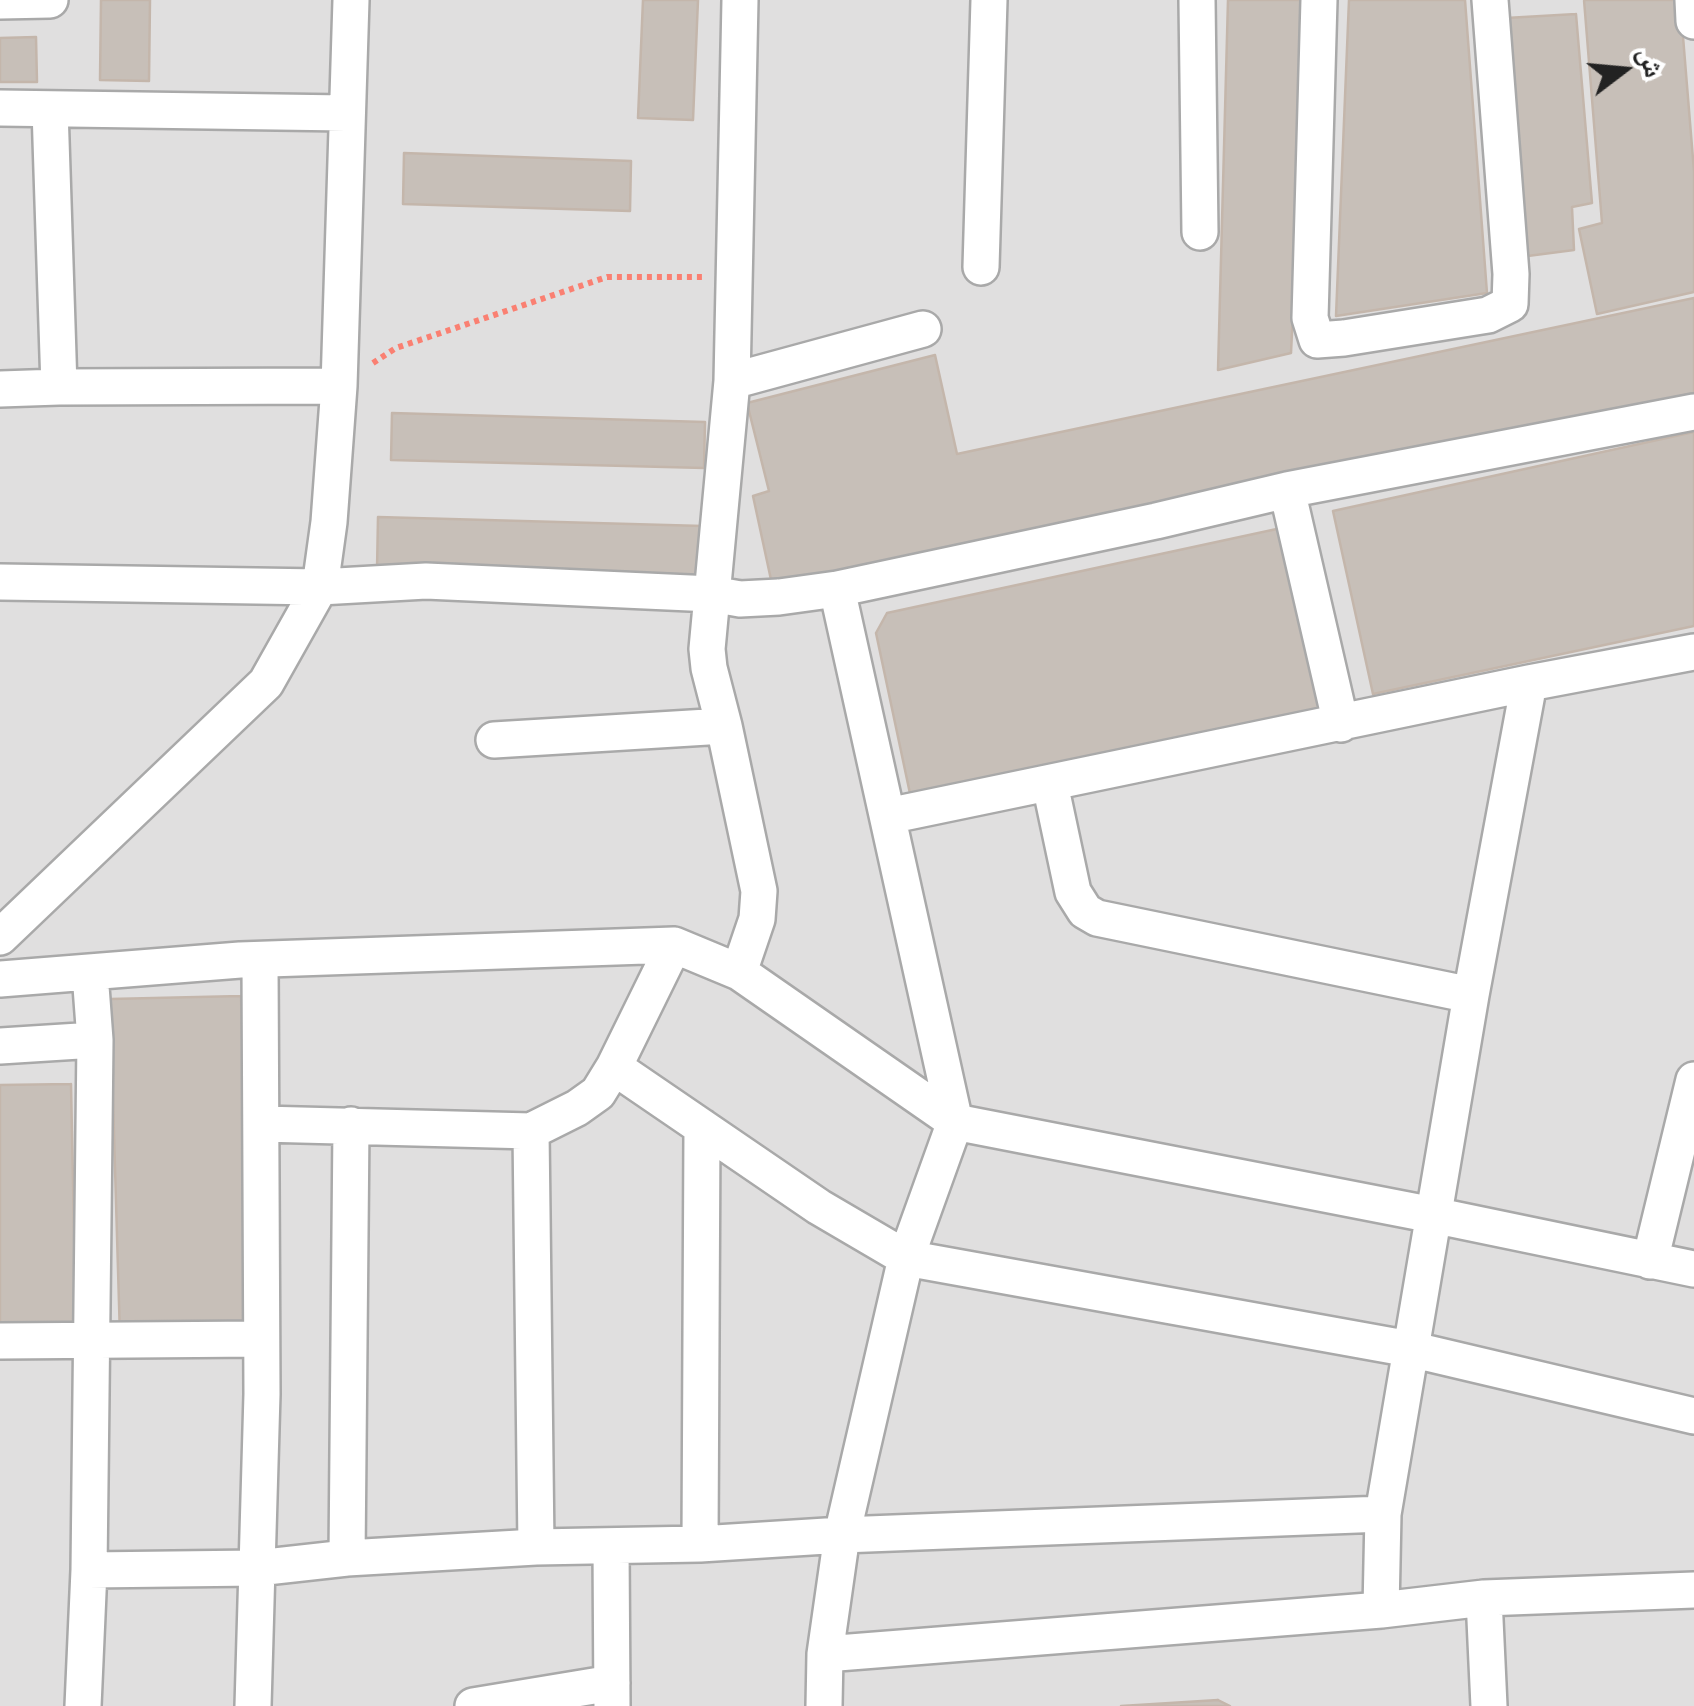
<!DOCTYPE html>
<meta charset="utf-8">
<style>
body{margin:0}
#map{position:relative;width:1694px;height:1706px;overflow:hidden;background:#f2efe9;font-family:"Noto Sans","Noto Naskh Arabic",sans-serif}
canvas{display:block}
.north{position:absolute;left:1574px;top:20px;width:100px;height:100px;-webkit-text-stroke:8px #fff;paint-order:stroke;rotate:74deg;font-size:28px;font-weight:700;line-height:40px;text-align:center;color:#222}
.north::after{content:'';display:block;margin:auto;width:35px;height:45px;background:#222;clip-path:polygon(50% 0,100% 100%,50% 72%,0 100%)}
</style>
<div id="map">
<canvas width="1694" height="1706"></canvas>
<div class="north">ش</div>
</div>
<script>
const ctx = document.querySelector('canvas').getContext('2d');
ctx.lineJoin = 'round';
function fill(path, color) {
  ctx.fillStyle = color;
  ctx.fill(path, 'evenodd');
}
function poly(rows) {
  const path = new Path2D();
  for (const r of rows) {
    path.moveTo(r[0], r[1]);
    for (let i = 2; i < r.length; i += 2) path.lineTo(r[i], r[i + 1]);
  }
  return path;
}
function stroke(path, color, width, dash) {
  ctx.strokeStyle = color;
  ctx.lineWidth = width;
  ctx.lineCap = dash ? 'butt' : 'round';
  ctx.setLineDash(dash || []);
  ctx.stroke(path);
}
const residential = poly([
 [0,0,1694,0,1694,1706,0,1706]
]);
const building = poly([
 [101,0,150,0,149,81,100,80,101,0],
 [643,0,698,0,693,120,638,118,643,0],
 [1228,0,1308,0,1291,353,1218,370,1228,0],
 [1349,0,1465,0,1487,293,1336,316,1349,0],
 [1584,0,1680,0,1694,171,1694,292,1597,314,1579,229,1602,223,1584,0],
 [1576,14,1592,203,1572,207,1574,250,1520,257,1506,18,1576,14],
 [36,37,37,82,0,82,0,38,36,37],
 [404,153,631,161,630,211,403,204,404,153],
 [1694,298,1694,393,773,589,753,496,769,491,747,403,935,355,957,454,1694,298],
 [392,413,705,422,704,468,391,460,392,413],
 [1694,432,1694,626,1373,694,1333,511,1694,432],
 [378,517,703,526,702,579,377,570,378,517],
 [1286,527,1326,715,912,803,876,633,887,613,1286,527],
 [241,996,250,1334,120,1337,110,999,241,996],
 [71,1084,76,1330,0,1331,0,1085,71,1084],
 [1218,1700,1230,1706,1121,1706,1218,1700]
]);
const path = poly([
 [373,363,396,348,607,277,704,277]
]);
const minor = poly([
 [1197,0,1200,232],
 [1319,0,1310,318,1317,340,1344,338,1488,315,1510,304,1511,274,1490,0],
 [1693,0,1694,21],
 [0,1,50,0],
 [0,108,346,113],
 [50,109,59,387],
 [981,267,989,0],
 [732,381,923,329],
 [0,389,59,387,339,386],
 [1287,490,1341,724],
 [0,582,320,587,426,581,712,594,740,599,779,597,837,589,1156,521,1287,490,1694,412],
 [494,740,724,726],
 [1050,784,1073,892,1085,911,1097,918,1471,995],
 [888,816,1529,683,1694,652],
 [0,937,266,683,320,587,329,522,339,386,351,0],
 [739,972,757,919,759,891,724,726,709,668,707,649,732,381,740,0],
 [0,979,240,960,674,945,739,972,955,1122,1433,1215,1694,1269],
 [0,1046,95,1040],
 [614,1067,819,1207,906,1258,1410,1349,1694,1416],
 [262,1124,531,1131,577,1108,598,1093,614,1067,674,945],
 [531,1131,536,1547],
 [1650,1261,1694,1080],
 [0,1341,261,1339],
 [700,1544,702,1127],
 [611,1546,612,1706],
 [347,1558,351,1125],
 [89,1570,257,1568,347,1558,536,1547,700,1544,842,1535,1383,1514],
 [1484,1598,1489,1706],
 [1381,1610,1383,1514,1471,995,1529,683],
 [825,1654,1381,1610,1484,1598,1694,1590],
 [83,1706,89,1570,95,1040,90,973],
 [253,1706,262,1394,260,961],
 [473,1706,612,1683],
 [824,1706,825,1654,842,1535,906,1258,955,1122,837,589]
]);
fill(residential, '#e0dfdf');
fill(building, '#c7bfb8');
stroke(building, '#c4b6ab', 2.5);
stroke(minor, '#a9a9a9', 40);
stroke(path, '#fa8072', 6, [5, 5]);
stroke(minor, '#fff', 35);
</script>
